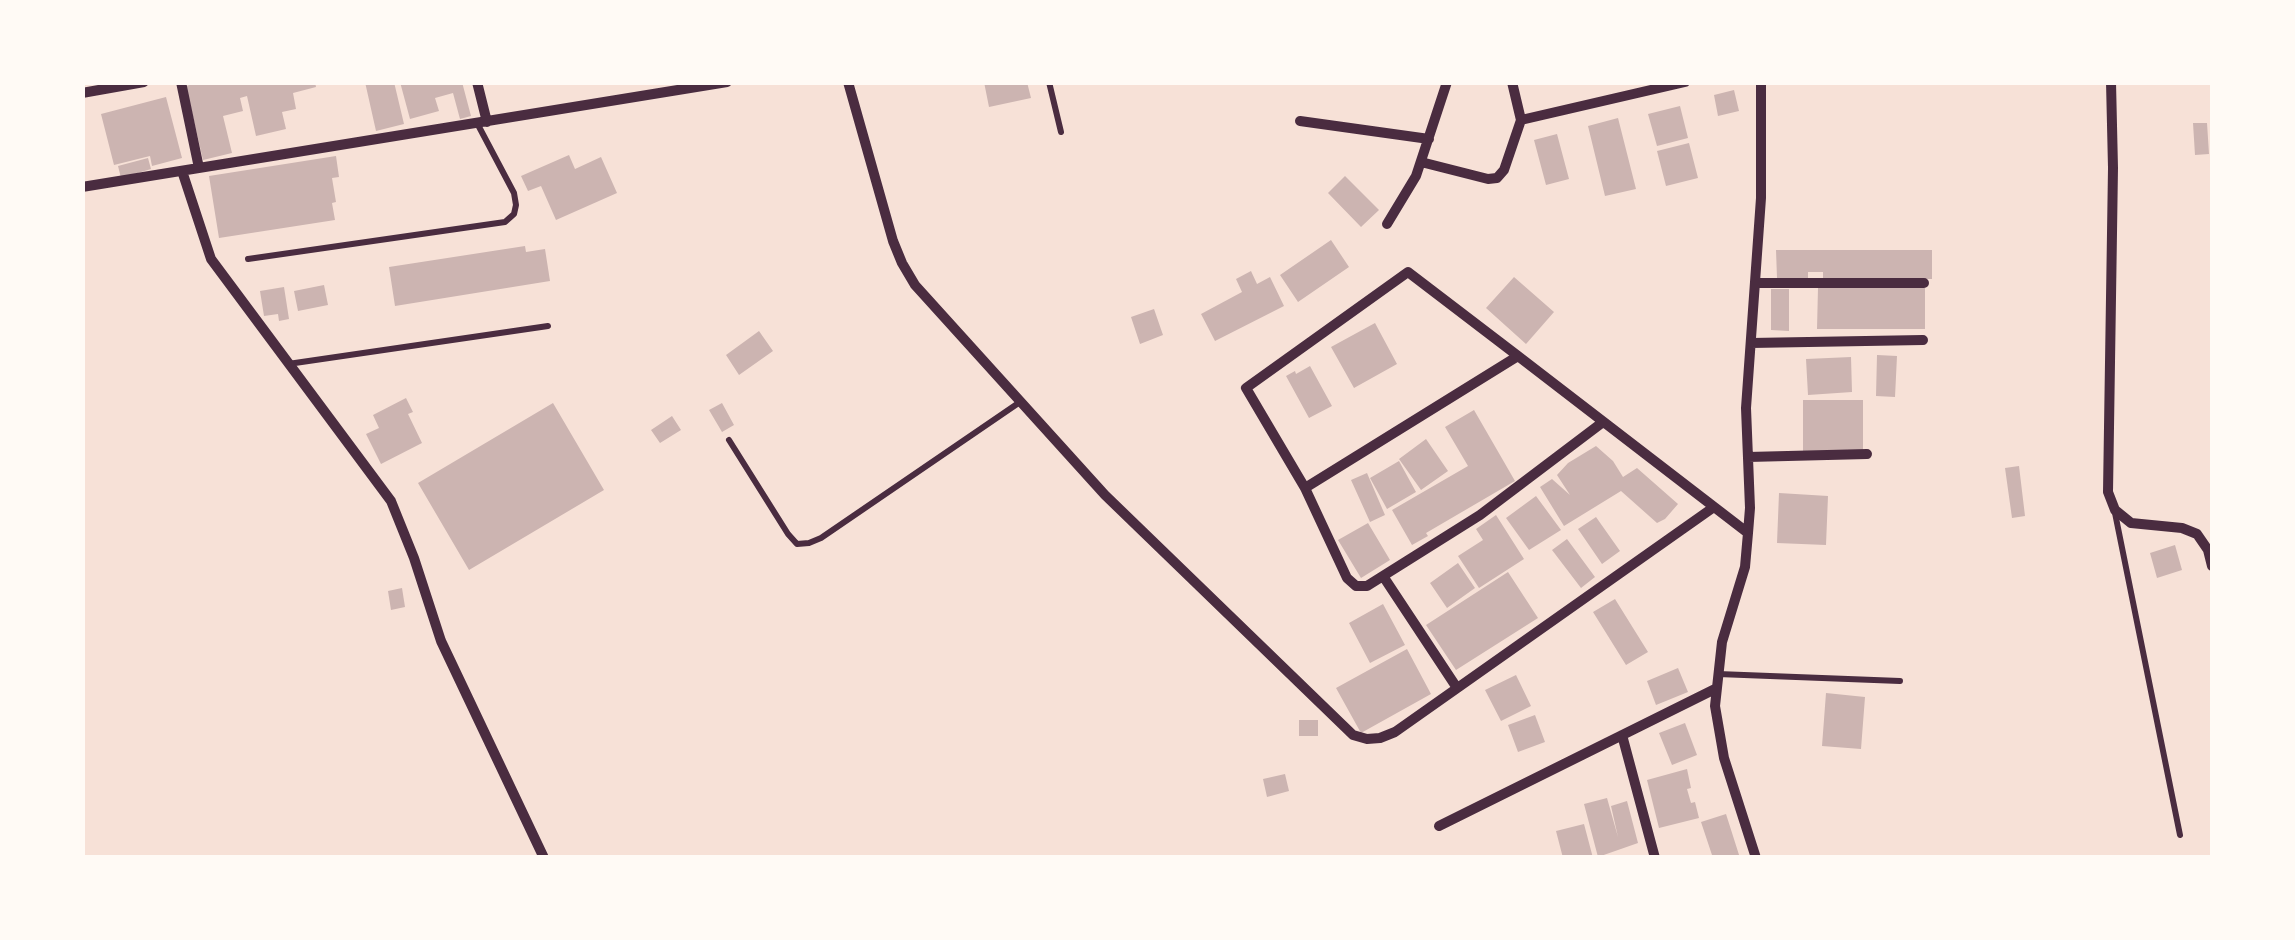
<!DOCTYPE html>
<style>
body{margin:0}
#map{position:relative;width:2295px;height:940px;overflow:hidden;background:#f7e1d7;font-family:"Asap Condensed",sans-serif}
canvas{display:block}
.frame{position:absolute;inset:0;border:85px solid #fffaf5;pointer-events:none}
</style>
<div id="map">
<canvas width="2295" height="940"></canvas>
<div class="frame"></div>
</div>
<script>
const ctx = document.querySelector('canvas').getContext('2d');
ctx.lineJoin = 'round';
function fill(path, color) {
  ctx.fillStyle = color;
  ctx.fill(path, 'evenodd');
}
function poly(rows) {
  const path = new Path2D();
  for (const r of rows) {
    path.moveTo(r[0], r[1]);
    for (let i = 2; i < r.length; i += 2) path.lineTo(r[i], r[i + 1]);
  }
  return path;
}
function stroke(path, color, width, dash) {
  ctx.strokeStyle = color;
  ctx.lineWidth = width;
  ctx.lineCap = dash ? 'butt' : 'round';
  ctx.setLineDash(dash || []);
  ctx.stroke(path);
}
const building = poly([
 [199,82,315,82,316,87,293,93,296,109,282,112,286,129,256,136,247,96,240,98,243,111,223,116,232,153,203,160,186,86],
 [365,82,394,82,404,124,376,131],
 [400,82,462,82,471,116,460,119,453,93,435,98,439,111,410,119],
 [984,82,1027,82,1031,98,989,107],
 [1734,90,1739,111,1718,116,1714,95],
 [166,97,182,158,152,166,150,156,114,165,101,114],
 [1680,106,1688,138,1657,146,1648,114],
 [1618,118,1636,189,1605,196,1588,126],
 [2193,123,2207,123,2209,154,2195,155],
 [1557,134,1569,179,1546,185,1534,140],
 [1689,143,1698,178,1666,186,1657,151],
 [569,155,575,169,601,157,617,193,556,220,541,186,528,191,521,176],
 [336,156,339,177,332,178,336,202,332,203,335,220,219,238,209,176],
 [148,158,151,169,121,178,118,166],
 [1345,176,1379,210,1361,227,1328,193],
 [1331,240,1349,267,1298,302,1280,275],
 [525,246,526,252,545,249,550,281,395,306,389,267],
 [1776,250,1932,250,1932,279,1823,279,1823,272,1808,272,1808,278,1777,278],
 [1251,271,1257,284,1270,277,1284,306,1215,341,1201,314,1242,292,1236,279],
 [1514,277,1554,312,1526,344,1486,308],
 [324,285,328,305,298,311,294,291],
 [284,287,289,319,279,321,278,314,264,316,260,291],
 [1818,288,1925,288,1925,329,1817,329],
 [1771,289,1789,289,1789,331,1771,330],
 [1154,309,1163,335,1140,344,1131,317],
 [1375,323,1397,364,1354,388,1331,347],
 [759,331,773,351,739,375,726,355],
 [1877,355,1897,356,1895,397,1876,396],
 [1851,357,1852,392,1808,395,1806,359],
 [1310,366,1332,406,1309,418,1286,376,1295,371,1296,374],
 [406,398,413,412,408,414,422,443,381,464,366,434,379,428,373,415],
 [1803,400,1863,400,1863,452,1803,452],
 [553,403,604,490,469,570,418,483],
 [722,403,734,425,722,432,709,410],
 [1474,410,1515,481,1426,533,1428,536,1412,545,1392,510,1468,466,1445,427],
 [672,416,681,430,660,443,651,430],
 [1426,439,1448,471,1421,490,1399,459],
 [1596,446,1613,461,1623,477,1637,468,1678,504,1665,519,1657,523,1621,491,1564,526,1540,487,1552,479,1570,495,1557,475,1568,463],
 [1399,461,1416,492,1387,509,1370,478],
 [2019,466,2025,516,2012,518,2005,468],
 [1367,473,1385,515,1370,522,1351,480],
 [1779,493,1828,496,1826,545,1777,543],
 [1536,496,1561,530,1529,550,1506,518],
 [1496,515,1524,559,1479,588,1458,556,1483,540,1476,529],
 [1596,517,1620,551,1602,564,1578,529],
 [1368,523,1390,560,1361,578,1338,540],
 [1567,539,1595,577,1581,588,1552,550],
 [2175,545,2182,570,2157,578,2150,553],
 [1458,563,1475,588,1447,608,1430,583],
 [1508,572,1538,618,1456,670,1426,625],
 [402,588,405,607,391,610,388,591],
 [1615,599,1648,652,1626,665,1593,612],
 [1383,604,1405,645,1370,663,1349,623],
 [1407,649,1431,694,1361,733,1336,688],
 [1678,668,1688,692,1656,705,1647,681],
 [1516,675,1531,706,1501,721,1485,690],
 [1826,693,1865,697,1861,749,1822,746],
 [1535,715,1545,742,1518,752,1508,725],
 [1299,720,1318,720,1318,736,1299,736],
 [1685,723,1697,755,1672,765,1659,733],
 [1687,769,1691,788,1687,789,1691,803,1695,802,1699,818,1659,828,1647,780],
 [1285,774,1289,791,1267,797,1263,779],
 [1607,798,1618,837,1611,806,1627,801,1638,843,1598,857,1584,804],
 [1726,814,1740,858,1713,858,1701,822],
 [1584,824,1593,858,1563,858,1556,831]
]);
const service = poly([
 [1049,82,1061,132],
 [248,259,505,222,514,214,516,205,514,193,477,123],
 [288,364,548,326],
 [729,440,788,534,797,544,809,543,821,538,1020,402],
 [2115,513,2180,835],
 [1718,674,1900,681]
]);
const minor = poly([
 [181,82,199,168],
 [477,82,487,122],
 [848,82,893,241,902,263,915,285,1105,495,1353,735,1367,739,1380,738,1395,732,1714,507],
 [1512,82,1521,120,1685,82],
 [2111,82,2113,168,2108,492,2115,510,2131,523,2182,528,2197,534,2208,550,2212,566],
 [82,93,144,82],
 [1300,121,1429,139],
 [1421,162,1488,179,1497,178,1504,170,1521,120],
 [182,171,211,259,391,501,414,558,441,641,544,858],
 [82,187,727,82],
 [1387,224,1416,176,1447,82],
 [1755,283,1924,283],
 [1751,343,1923,340],
 [1518,356,1305,488,1246,388,1408,272,1518,356,1748,533],
 [1748,457,1867,454],
 [1305,488,1347,578,1356,586,1367,586,1480,515,1603,422],
 [1383,576,1457,688],
 [1622,735,1655,858],
 [1439,826,1715,689],
 [1756,858,1724,758,1715,706,1722,642,1745,567,1748,533,1750,508,1746,408,1761,198,1761,82]
]);
fill(building, '#ccb4b1');
stroke(service, '#4a2c40', 6);
stroke(minor, '#4a2c40', 10);
</script>
